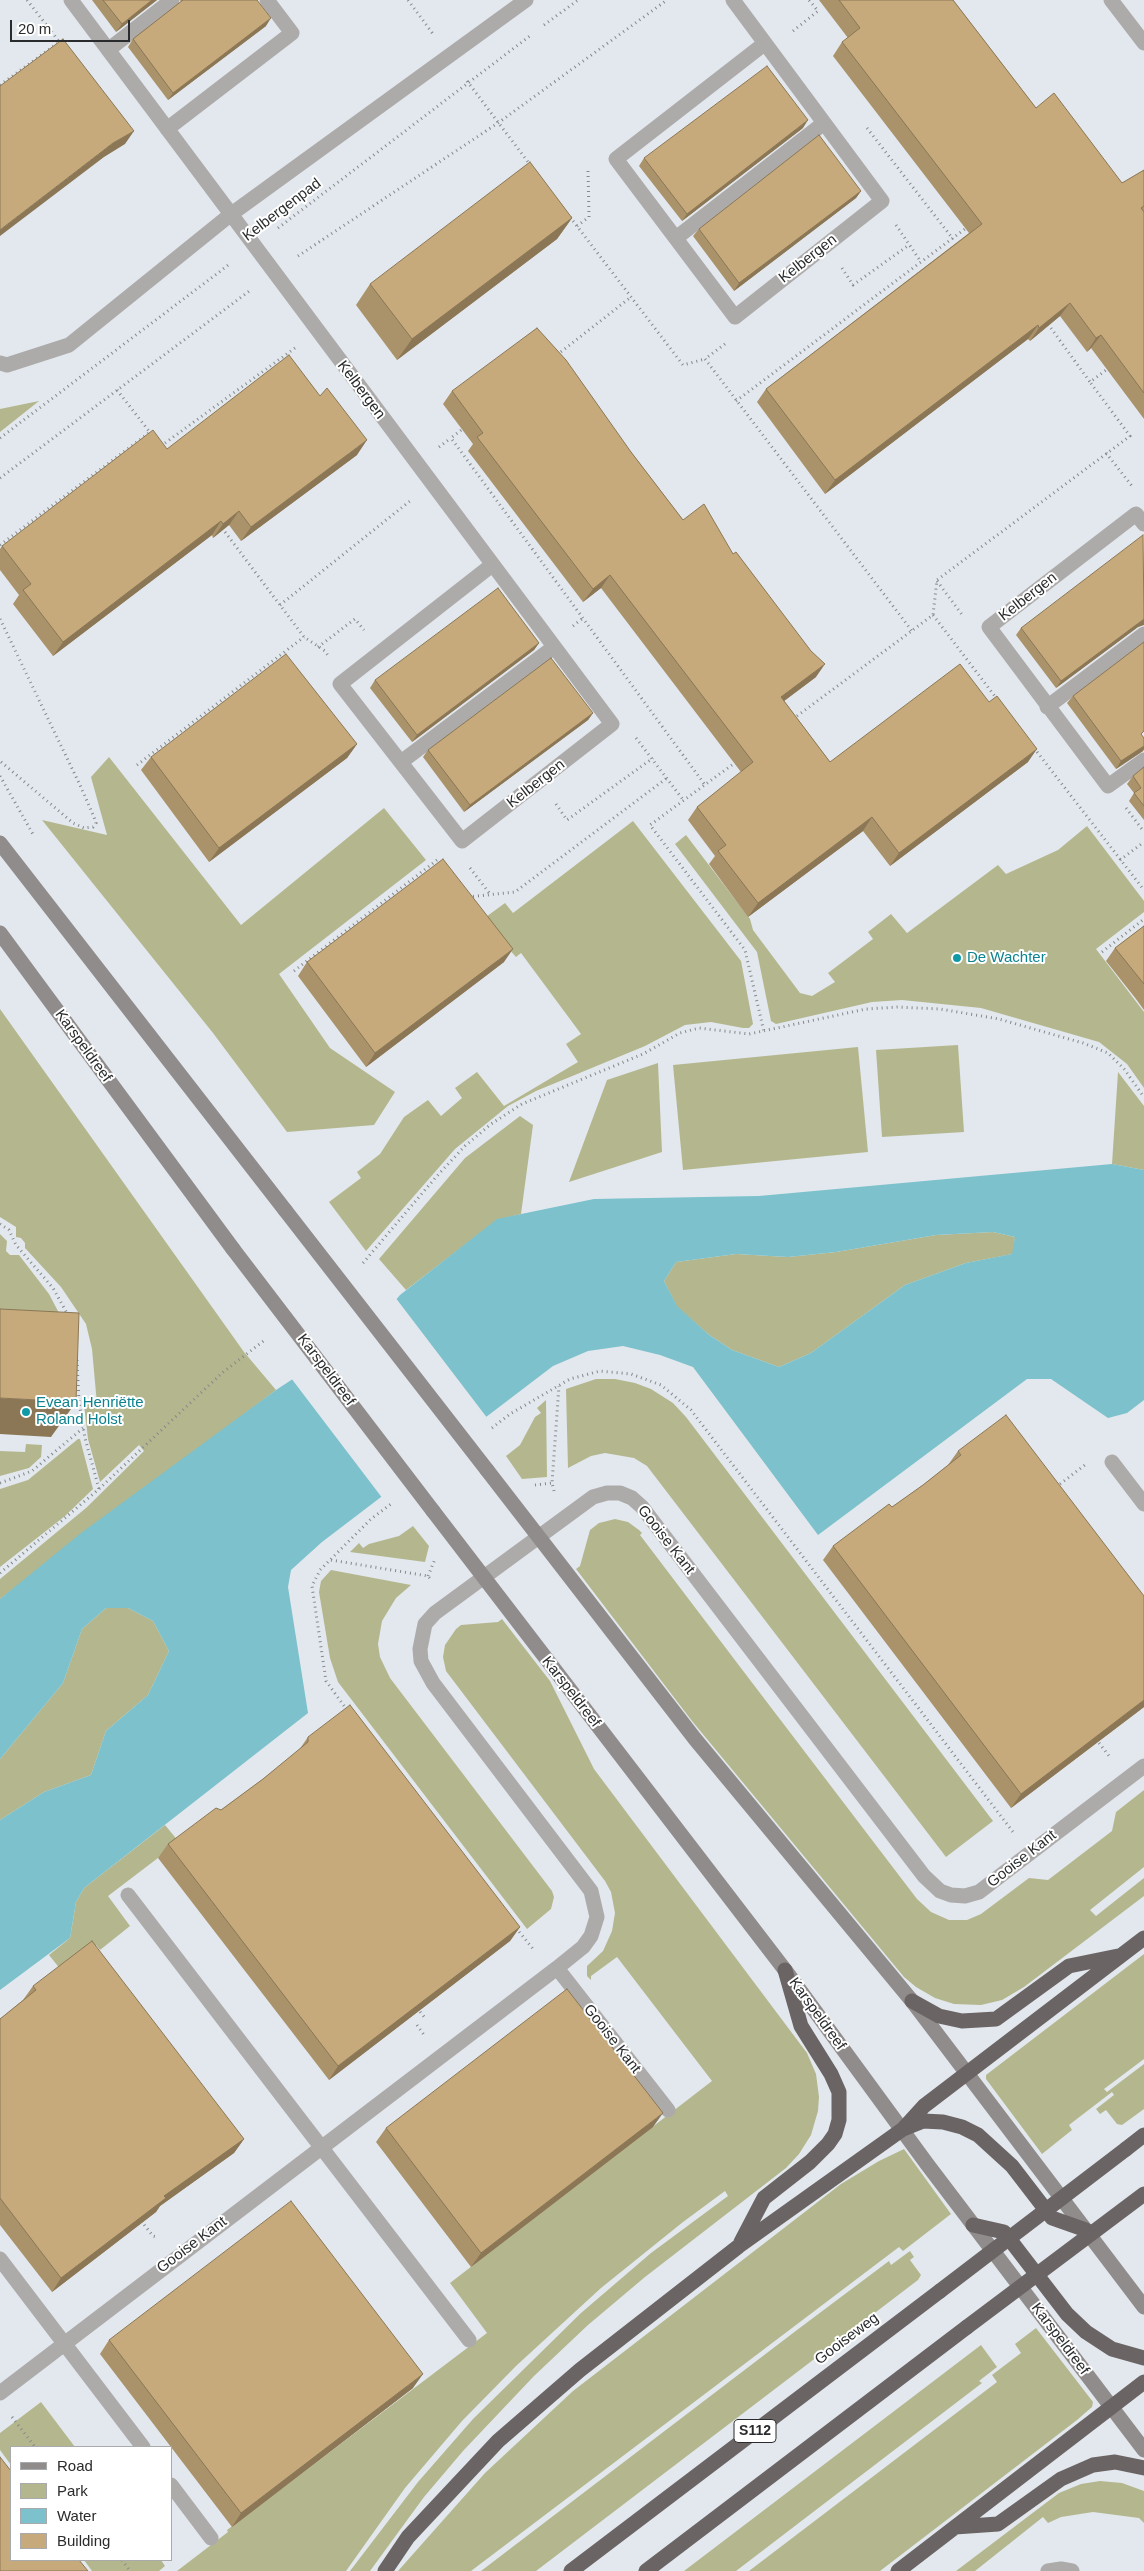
<!DOCTYPE html>
<meta charset="utf-8">
<style>
body{margin:0}
#map{position:relative;width:1144px;height:2571px;overflow:hidden;background:#e2e8ed;font-family:Helvetica,sans-serif}
canvas{display:block}
.legend{position:absolute;left:10px;top:2446px;width:162px;height:115px;box-sizing:border-box;background:#fff;border:1px solid #a9aaab;margin:0;padding:6px 9px;list-style:none;font-size:15px;color:#292b2d}
.legend li{display:flex;align-items:center;gap:10px;height:25px}
.legend b{width:25px;border:1px solid #a9aaab}
.scale{position:absolute;left:10px;top:20px;width:120px;height:22px;box-sizing:border-box;border:2px solid #292b2d;border-top:0;padding-left:6px;font-size:15px;line-height:18px;white-space:nowrap;color:#292b2d;-webkit-text-stroke:4px #fff;paint-order:stroke}
</style>
<div id="map">
<canvas width="1144" height="2571"></canvas>
<ul class="legend">
<li><b style="height:6px;background:#918c8c"></b>Road</li>
<li><b style="height:14px;background:#b4b78e"></b>Park</li>
<li><b style="height:14px;background:#7cc1cb"></b>Water</li>
<li><b style="height:14px;background:#c6aa7b"></b>Building</li>
</ul>
<div class="scale">20 m</div>
</div>
<script>
const ctx = document.querySelector('canvas').getContext('2d');
ctx.lineJoin = 'round';
function fill(path, color) {
  ctx.fillStyle = color;
  ctx.fill(path, 'evenodd');
}
function poly(rows) {
  const path = new Path2D();
  for (const r of rows) {
    path.moveTo(r[0], r[1]);
    for (let i = 2; i < r.length; i += 2) path.lineTo(r[i], r[i + 1]);
  }
  return path;
}
function stroke(path, color, width, dash) {
  ctx.strokeStyle = color;
  ctx.lineWidth = width;
  ctx.lineCap = dash ? 'butt' : 'round';
  ctx.setLineDash(dash || []);
  ctx.stroke(path);
}
function drawText(font, color, halo, rows, align = 'center') {
  ctx.font = font + ' Helvetica,sans-serif';
  ctx.lineWidth = 4;
  ctx.setLineDash([]);
  ctx.textBaseline = 'middle';
  ctx.strokeStyle = halo;
  ctx.fillStyle = color;
  for (const [text, x, y, turn = 0] of rows) {
    ctx.save();
    ctx.translate(x, y);
    ctx.rotate((+turn || 0) * Math.PI / 180);
    ctx.textAlign = isNaN(turn) ? turn : align;
    if (halo) ctx.strokeText(text, 0, 0);
    ctx.fillText(text, 0, 0);
    ctx.restore();
  }
}
const green = poly([
 [39,401,0,432,0,409],
 [109,757,241,925,384,808,426,860,279,974,330,1048,395,1092,374,1125,287,1132,213,1033,42,820,107,835,91,777],
 [633,821,741,961,753,1024,749,1028,743,1028,711,1022,685,1025,645,1046,536,1091,508,1106,455,1149,366,1251,329,1202,361,1178,357,1172,380,1154,404,1117,428,1100,441,1116,462,1098,455,1088,477,1072,504,1106,578,1062,566,1044,581,1034,521,953,516,957,508,948,475,925,505,903,513,913],
 [1087,826,1144,901,1144,912,1096,949,1144,1012,1144,1088,1127,1064,1099,1042,981,1008,902,1000,872,1002,776,1024,771,1021,757,952,675,844,686,835,750,919,753,930,800,993,812,996,835,982,828,973,873,939,868,932,891,914,907,933,998,865,1006,874,1058,850],
 [0,1009,244,1352,276,1390,0,1599,0,1579,86,1508,144,1451,139,1445,100,1482,88,1439,84,1404,97,1404,92,1349,86,1324,61,1287,25,1248,25,1243,21,1238,16,1237,16,1227,0,1217],
 [958,1045,964,1132,882,1137,876,1050],
 [858,1047,868,1152,683,1170,673,1065],
 [658,1063,662,1152,569,1182,607,1080],
 [1118,1072,1144,1106,1144,1170,1112,1164],
 [520,1116,533,1125,521,1214,497,1220,406,1290,379,1259,465,1158],
 [993,1232,1015,1237,1013,1254,966,1263,905,1285,811,1353,779,1367,732,1350,708,1334,677,1307,664,1281,676,1262,736,1254,788,1257,836,1252,936,1235],
 [0,1234,7,1241,6,1251,10,1255,19,1255,49,1294,69,1332,0,1329],
 [596,1379,615,1379,635,1383,651,1389,673,1403,686,1417,993,1821,946,1857,647,1466,634,1458,605,1453,591,1456,568,1468,566,1389],
 [546,1400,547,1477,522,1479,506,1456,520,1445,535,1417,541,1413,537,1408],
 [78,1439,80,1439,93,1489,65,1516,0,1567,0,1489,28,1480],
 [26,1444,42,1445,41,1457,29,1468,0,1476,0,1451,25,1452],
 [615,1519,628,1522,639,1530,642,1533,640,1535,747,1676,917,1899,931,1912,949,1920,967,1920,981,1914,1029,1878,1048,1880,1112,1831,1116,1812,1144,1790,1144,1867,1090,1910,1096,1916,1144,1878,1144,1896,1024,1987,1002,2000,981,2005,954,2004,935,1998,916,1987,904,1977,692,1721,576,1569,580,1566,590,1530,599,1523],
 [413,1526,429,1546,425,1562,350,1552,359,1543,363,1548,369,1544,399,1536],
 [331,1570,411,1585,396,1598,382,1621,378,1644,380,1657,390,1678,552,1891,554,1897,551,1909,527,1929,338,1682,330,1658,319,1592,321,1581],
 [106,1608,128,1608,153,1621,169,1651,148,1695,106,1731,91,1775,44,1792,0,1820,0,1759,63,1683,82,1629],
 [502,1619,550,1681,594,1769,807,2053,816,2074,819,2097,818,2111,811,2135,799,2154,786,2168,645,2277,588,2325,534,2376,463,2451,424,2497,370,2571,350,2571,418,2482,473,2419,581,2313,651,2253,728,2196,725,2191,683,2222,601,2288,516,2366,462,2421,405,2488,346,2571,177,2571,228,2532,227,2530,487,2333,450,2283,712,2081,617,1957,591,1976,591,1980,587,1976,587,1966,603,1951,612,1931,615,1913,611,1892,605,1881,446,1671,443,1657,445,1645,456,1629,461,1625,498,1622],
 [165,1825,179,1842,108,1896,130,1926,100,1950,96,1945,61,1970,49,1955,70,1938,76,1902,84,1888],
 [1144,1954,1144,2059,1104,2089,1107,2092,1144,2064,1144,2109,1122,2125,1117,2124,1106,2110,1100,2114,1096,2109,1114,2095,1112,2092,1069,2125,1072,2130,1042,2154,986,2079,986,2075],
 [904,2149,951,2214,903,2251,899,2247,471,2571,398,2571,485,2473,573,2391,841,2184,879,2161],
 [910,2251,914,2257,910,2260,921,2275,918,2280,536,2571,481,2571,797,2330,889,2261,891,2265],
 [1036,2328,1093,2402,1092,2407,1077,2420,880,2571,749,2571,997,2382,992,2375,1021,2353,1015,2344],
 [981,2345,997,2367,979,2381,982,2383,736,2571,684,2571],
 [41,2402,75,2447,11,2447,11,2465,0,2450,0,2433],
 [1100,2481,1122,2483,1144,2491,1144,2523,1139,2518,1093,2512,1061,2517,1048,2523,1043,2517,975,2571,956,2571,1059,2493,1081,2484],
 [84,2560,161,2560,165,2566,159,2571,92,2571]
]);
const water = poly([
 [1112,1164,1144,1170,1144,1400,1127,1413,1108,1418,1051,1379,1027,1379,818,1535,693,1367,660,1355,623,1346,588,1351,553,1366,322,1542,291,1570,288,1587,308,1713,84,1888,76,1902,70,1938,0,1990,0,1820,44,1792,91,1775,106,1731,148,1695,169,1651,153,1621,128,1608,106,1608,82,1629,63,1683,0,1759,0,1599,81,1533,276,1390,375,1325,400,1295,497,1219,594,1199,759,1196],
 [993,1232,1015,1237,1012,1254,966,1263,905,1285,811,1353,779,1367,732,1350,708,1334,677,1306,664,1281,676,1262,736,1254,788,1257,836,1252,936,1235]
]);
const pier = poly([
 [395,1297,488,1419,383,1499,291,1378,374,1323]
]);
const path = poly([
 [27,0,61,44],
 [408,0,433,34],
 [544,25,578,0],
 [793,31,818,11,809,0],
 [467,81,531,166],
 [0,85,58,43],
 [867,128,953,239],
 [570,217,683,365,705,359],
 [896,225,921,262],
 [577,226,589,217,588,170],
 [278,228,531,35],
 [298,256,498,123,667,0],
 [842,268,853,285,909,245],
 [1048,324,1090,382,1110,367],
 [725,344,705,359,912,631],
 [557,355,631,297],
 [117,390,152,435],
 [736,401,969,226],
 [465,427,451,438,705,785],
 [0,438,231,263],
 [161,446,295,348],
 [439,447,451,438],
 [1106,453,1132,486],
 [0,478,252,289],
 [222,528,304,637,325,651,329,657],
 [0,545,150,432],
 [937,581,963,616],
 [280,605,410,501],
 [933,615,997,699],
 [0,619,80,785,94,817,96,823,93,827,84,828,73,823,0,761],
 [573,626,583,618],
 [318,647,355,619,364,630],
 [793,719,933,615,937,580,1130,436,1090,382],
 [636,738,684,801],
 [1034,748,1144,890],
 [736,762,650,825,745,950,764,1032],
 [137,765,304,637],
 [0,776,34,836],
 [556,804,567,820,653,758],
 [1126,808,1144,832],
 [1120,860,1144,842],
 [470,868,490,894],
 [468,897,515,892,667,778],
 [1102,952,1144,919],
 [294,971,437,860],
 [0,1224,9,1230,16,1245,53,1288,68,1315],
 [363,1263,436,1177,465,1146,491,1124,522,1104,643,1054,680,1033,699,1028,749,1034,866,1009,898,1007,940,1009,999,1019,1083,1043,1108,1053,1124,1069,1144,1097],
 [77,1360,79,1402,85,1438,99,1489],
 [492,1428,510,1414,570,1379,600,1371,631,1374,661,1385,691,1410,1013,1832],
 [0,1483,32,1471,83,1428],
 [535,1485,552,1483],
 [1056,1487,1085,1465],
 [554,1491,552,1483,559,1386],
 [331,1560,428,1576,432,1581],
 [0,1573,99,1489,222,1373,266,1339],
 [428,1576,435,1559],
 [347,1710,326,1681,312,1586,320,1570,371,1519,391,1504],
 [1096,1739,1109,1756],
 [516,1928,534,1950],
 [417,2008,425,2018],
 [417,2025,424,2035],
 [141,2221,153,2236,157,2237],
 [12,2417,35,2447],
 [122,2560,130,2571]
]);
const lane = poly([
 [1048,2571,1061,2569,1072,2571]
]);
const street = poly([
 [71,0,612,724,462,841,340,684,492,565],
 [733,0,882,201,735,317,616,159,764,44],
 [1111,0,1144,43],
 [108,50,172,0],
 [167,129,292,33,267,0],
 [676,238,824,123],
 [0,363,7,365,69,345,230,215,526,0],
 [1144,524,1136,514,989,627,1108,786,1144,760],
 [1047,707,1144,634],
 [401,762,554,647],
 [1112,1462,1144,1504],
 [128,1895,469,2340],
 [557,1968,668,2110],
 [0,2259,143,2447],
 [0,2393,557,1968,583,1947,591,1936,597,1917,591,1891,433,1683,421,1661,420,1649,425,1624,435,1613,593,1497,607,1493,620,1493,632,1498,642,1507,924,1876,940,1891,951,1895,965,1896,979,1892,1144,1766],
 [171,2485,211,2538]
]);
const secondary = poly([
 [0,843,285,1210],
 [0,933,233,1249],
 [487,1470,695,1739,912,2001,1144,2307],
 [433,1511,785,1970,927,2164,1144,2450]
]);
const highway = poly([
 [912,2001,939,2016,962,2021,996,2019,1069,1966,1118,1956],
 [904,2128,924,2106,1144,1938],
 [1126,2149,1144,2135],
 [973,2225,1004,2232,1067,2314,1086,2332,1112,2349,1144,2358],
 [741,2242,764,2198,810,2162,828,2144,835,2134,839,2120,839,2092,831,2074,801,2026,785,1970],
 [955,2527,998,2524,1061,2479,1093,2465,1115,2462,1144,2468],
 [385,2571,408,2537,498,2441,580,2370,739,2246,903,2129,923,2121,943,2122,962,2127,978,2135,1012,2166,1052,2218,1086,2230],
 [571,2571,940,2291],
 [646,2571,967,2327],
 [898,2571,1144,2382]
]);
const secondaryBridge = poly([
 [285,1210,487,1470],
 [233,1249,433,1511]
]);
const highwayBridge = poly([
 [940,2291,1126,2149],
 [967,2327,1144,2194]
]);
const wall = poly([
 [92,0,157,0,116,32],
 [180,0,257,0,266,26,168,100,128,47,133,39,181,2],
 [819,0,953,0,1036,108,1122,183,1144,170,1144,419,1091,348,1087,352,1060,316,1030,341,1028,339,825,494,757,402,766,389,969,233,833,56,842,42,848,38],
 [803,128,682,221,639,166,644,158],
 [861,191,856,198,734,291,693,236,699,229],
 [572,218,557,239,397,360,356,305,370,284],
 [452,391,631,452,683,520,733,554,816,677,784,701,830,762,1028,762,890,866,863,831,748,917,709,864,715,856,688,820,697,807,741,772,601,588,583,602,468,451,473,444,443,404],
 [167,449,357,455,241,541,229,525,213,538,212,535,53,656,13,604,19,595,0,570,0,549,2,546],
 [1143,625,1138,627,1056,688,1016,635,1021,628],
 [539,643,534,650,412,742,370,688,375,680],
 [1073,696,1142,736,1144,738,1144,749,1143,751,1116,769,1067,703],
 [593,713,588,720,464,812,423,757,428,750],
 [357,744,347,758,209,862,141,770,151,757],
 [1144,767,1144,820,1129,801,1134,793,1127,784,1133,776],
 [1144,926,1144,1010,1136,999,1106,961,1115,948],
 [307,962,504,962,366,1067,298,976],
 [958,1451,1144,1707,1011,1808,823,1560,833,1546,892,1507,923,1485,948,1465],
 [308,1737,520,1927,510,1941,329,2080,158,1858,168,1844,221,1810,263,1779,299,1750],
 [33,1986,244,2139,234,2153,160,2206,156,2212,52,2292,0,2225,0,2019,23,2000],
 [653,2127,471,2267,376,2142,386,2128],
 [109,2340,413,2388,232,2527,100,2354]
]);
const shadedWall = poly([
 [152,0,157,0,116,32,122,24],
 [271,18,266,26,168,100,173,93],
 [808,120,803,128,682,221,687,214],
 [134,131,125,144,104,157,0,236,0,230,113,143],
 [861,191,856,198,734,291,739,283],
 [572,218,557,239,397,360,412,339],
 [1070,303,1060,316,1030,341,1039,328],
 [1038,325,1028,339,825,494,835,480],
 [1101,335,1091,348,1087,352,1096,338],
 [367,440,357,455,241,541,251,527],
 [239,511,229,525,213,538,223,524],
 [221,521,212,535,53,656,63,642],
 [610,575,601,588,583,602,593,589],
 [1144,619,1144,625,1138,627,1056,688,1061,681],
 [539,643,534,650,412,742,417,735],
 [825,664,816,677,772,710,781,697],
 [593,713,588,720,464,812,470,805],
 [357,744,347,758,209,862,219,848],
 [1144,746,1144,749,1143,751,1116,769,1121,761],
 [1037,749,1028,762,890,866,899,853],
 [872,817,863,831,748,917,758,903],
 [513,949,504,962,366,1067,375,1053],
 [0,1398,76,1402,51,1437,0,1434],
 [1144,1700,1144,1707,1011,1808,1021,1794],
 [520,1927,510,1941,329,2080,338,2066],
 [663,2113,653,2127,471,2267,481,2253],
 [244,2139,234,2153,160,2206,156,2212,52,2292,61,2278,164,2196],
 [423,2374,413,2388,232,2527,241,2513]
]);
const building = poly([
 [103,0,152,0,122,24,103,0],
 [183,0,257,0,271,18,173,93,133,39,183,0],
 [839,0,953,0,1036,108,1054,93,1122,183,1144,170,1144,206,1141,208,1144,212,1144,393,1101,335,1096,338,1070,303,1039,328,1038,325,835,480,766,389,982,224,842,42,860,28,839,0],
 [63,39,134,131,113,143,0,230,0,86,63,39],
 [767,66,808,120,687,214,644,158,767,66],
 [819,135,861,191,739,283,699,229,819,135],
 [530,162,572,218,412,339,370,284,530,162],
 [537,328,566,360,631,452,683,520,704,504,733,554,736,552,811,651,825,664,781,697,830,762,960,664,989,702,997,696,1037,749,899,853,872,817,758,903,718,851,726,845,697,807,753,762,610,575,593,589,477,437,483,433,452,391,537,328],
 [289,355,320,396,327,388,367,440,251,527,239,511,223,524,221,521,63,642,23,590,31,584,2,546,153,430,167,449,289,355],
 [1143,535,1144,619,1061,681,1021,628,1143,535],
 [498,588,539,643,417,735,375,680,498,588],
 [1144,642,1144,731,1141,734,1144,738,1144,746,1121,761,1073,696,1144,642],
 [286,654,357,744,219,848,151,757,286,654],
 [551,658,593,713,470,805,428,750,551,658],
 [1144,767,1144,806,1134,793,1141,788,1133,776,1144,767],
 [443,859,513,949,375,1053,307,962,443,859],
 [1144,926,1144,984,1115,948,1144,926],
 [0,1309,79,1313,76,1402,0,1398,0,1309],
 [1006,1415,1144,1596,1144,1700,1021,1794,833,1546,889,1504,892,1507,923,1485,961,1455,958,1451,1006,1415],
 [350,1705,520,1927,338,2066,168,1844,216,1808,221,1810,263,1779,308,1742,308,1737,350,1705],
 [92,1941,244,2139,164,2196,166,2198,61,2278,0,2198,0,2019,36,1990,33,1986,92,1941],
 [567,1989,663,2113,481,2253,386,2128,567,1989],
 [291,2201,423,2374,241,2513,109,2340,291,2201],
 [0,2457,11,2471,11,2560,79,2560,88,2571,0,2571,0,2457]
]);
const markers = [
 [957,958,5,"#0f9aa8"],
 [26,1412,5,"#0f9aa8"]
];
const shields = [
 [755,2431,42]
];
const shieldNames = [
 ["S112",755,2431]
];
const streetNames = [
 ["Kelbergenpad",282,210,-37],
 ["Kelbergen",808,259,-38],
 ["Kelbergen",361,390,53],
 ["Kelbergen",1028,597,-38],
 ["Kelbergen",536,784,-38],
 ["Karspeldreef",83,1046,54],
 ["Karspeldreef",326,1370,53],
 ["Gooise Kant",666,1540,52],
 ["Karspeldreef",571,1692,52],
 ["Gooise Kant",1022,1859,-38],
 ["Karspeldreef",817,2014,54],
 ["Gooise Kant",612,2039,52],
 ["Gooise Kant",192,2245,-37],
 ["Gooiseweg",847,2339,-37],
 ["Karspeldreef",1060,2339,53]
];
const cultureNames = [
 ["De Wachter",967,958],
 ["Evean Henriëtte",36,1403],
 ["Roland Holst",36,1420]
];
fill(green, '#b4b78e');
fill(water, '#7cc1cb');
fill(pier, '#e2e8ed');
stroke(path, '#84888b', 3, [1, 4]);
stroke(lane, '#adaaaa', 15);
stroke(street, '#adaaaa', 15);
stroke(secondary, '#918c8c', 15);
stroke(highway, '#6b6464', 15);
stroke(secondaryBridge, '#918c8c', 15);
stroke(highwayBridge, '#6b6464', 15);
fill(wall, '#aa926a');
fill(shadedWall, '#8b7756');
fill(building, '#c6aa7b');
stroke(building, '#8b7756', 1);
for (const [x, y, r, color] of markers) {
  const dot = new Path2D();
  dot.arc(x, y, r, 0, 2 * Math.PI);
  ctx.fillStyle = color;
  ctx.fill(dot);
  stroke(dot, '#fff', 2);
}
for (const [x, y, w] of shields) {
  const box = new Path2D();
  box.roundRect(x - w / 2, y - 11.5, w, 23, 4);
  ctx.fillStyle = '#fff';
  ctx.fill(box);
  stroke(box, '#292b2d', 1);
}
drawText('bold 14px', '#292b2d', null, shieldNames);
drawText('15px', '#292b2d', '#fff', streetNames);
drawText('15px', '#0d838f', '#fff', cultureNames, 'left');
</script>
